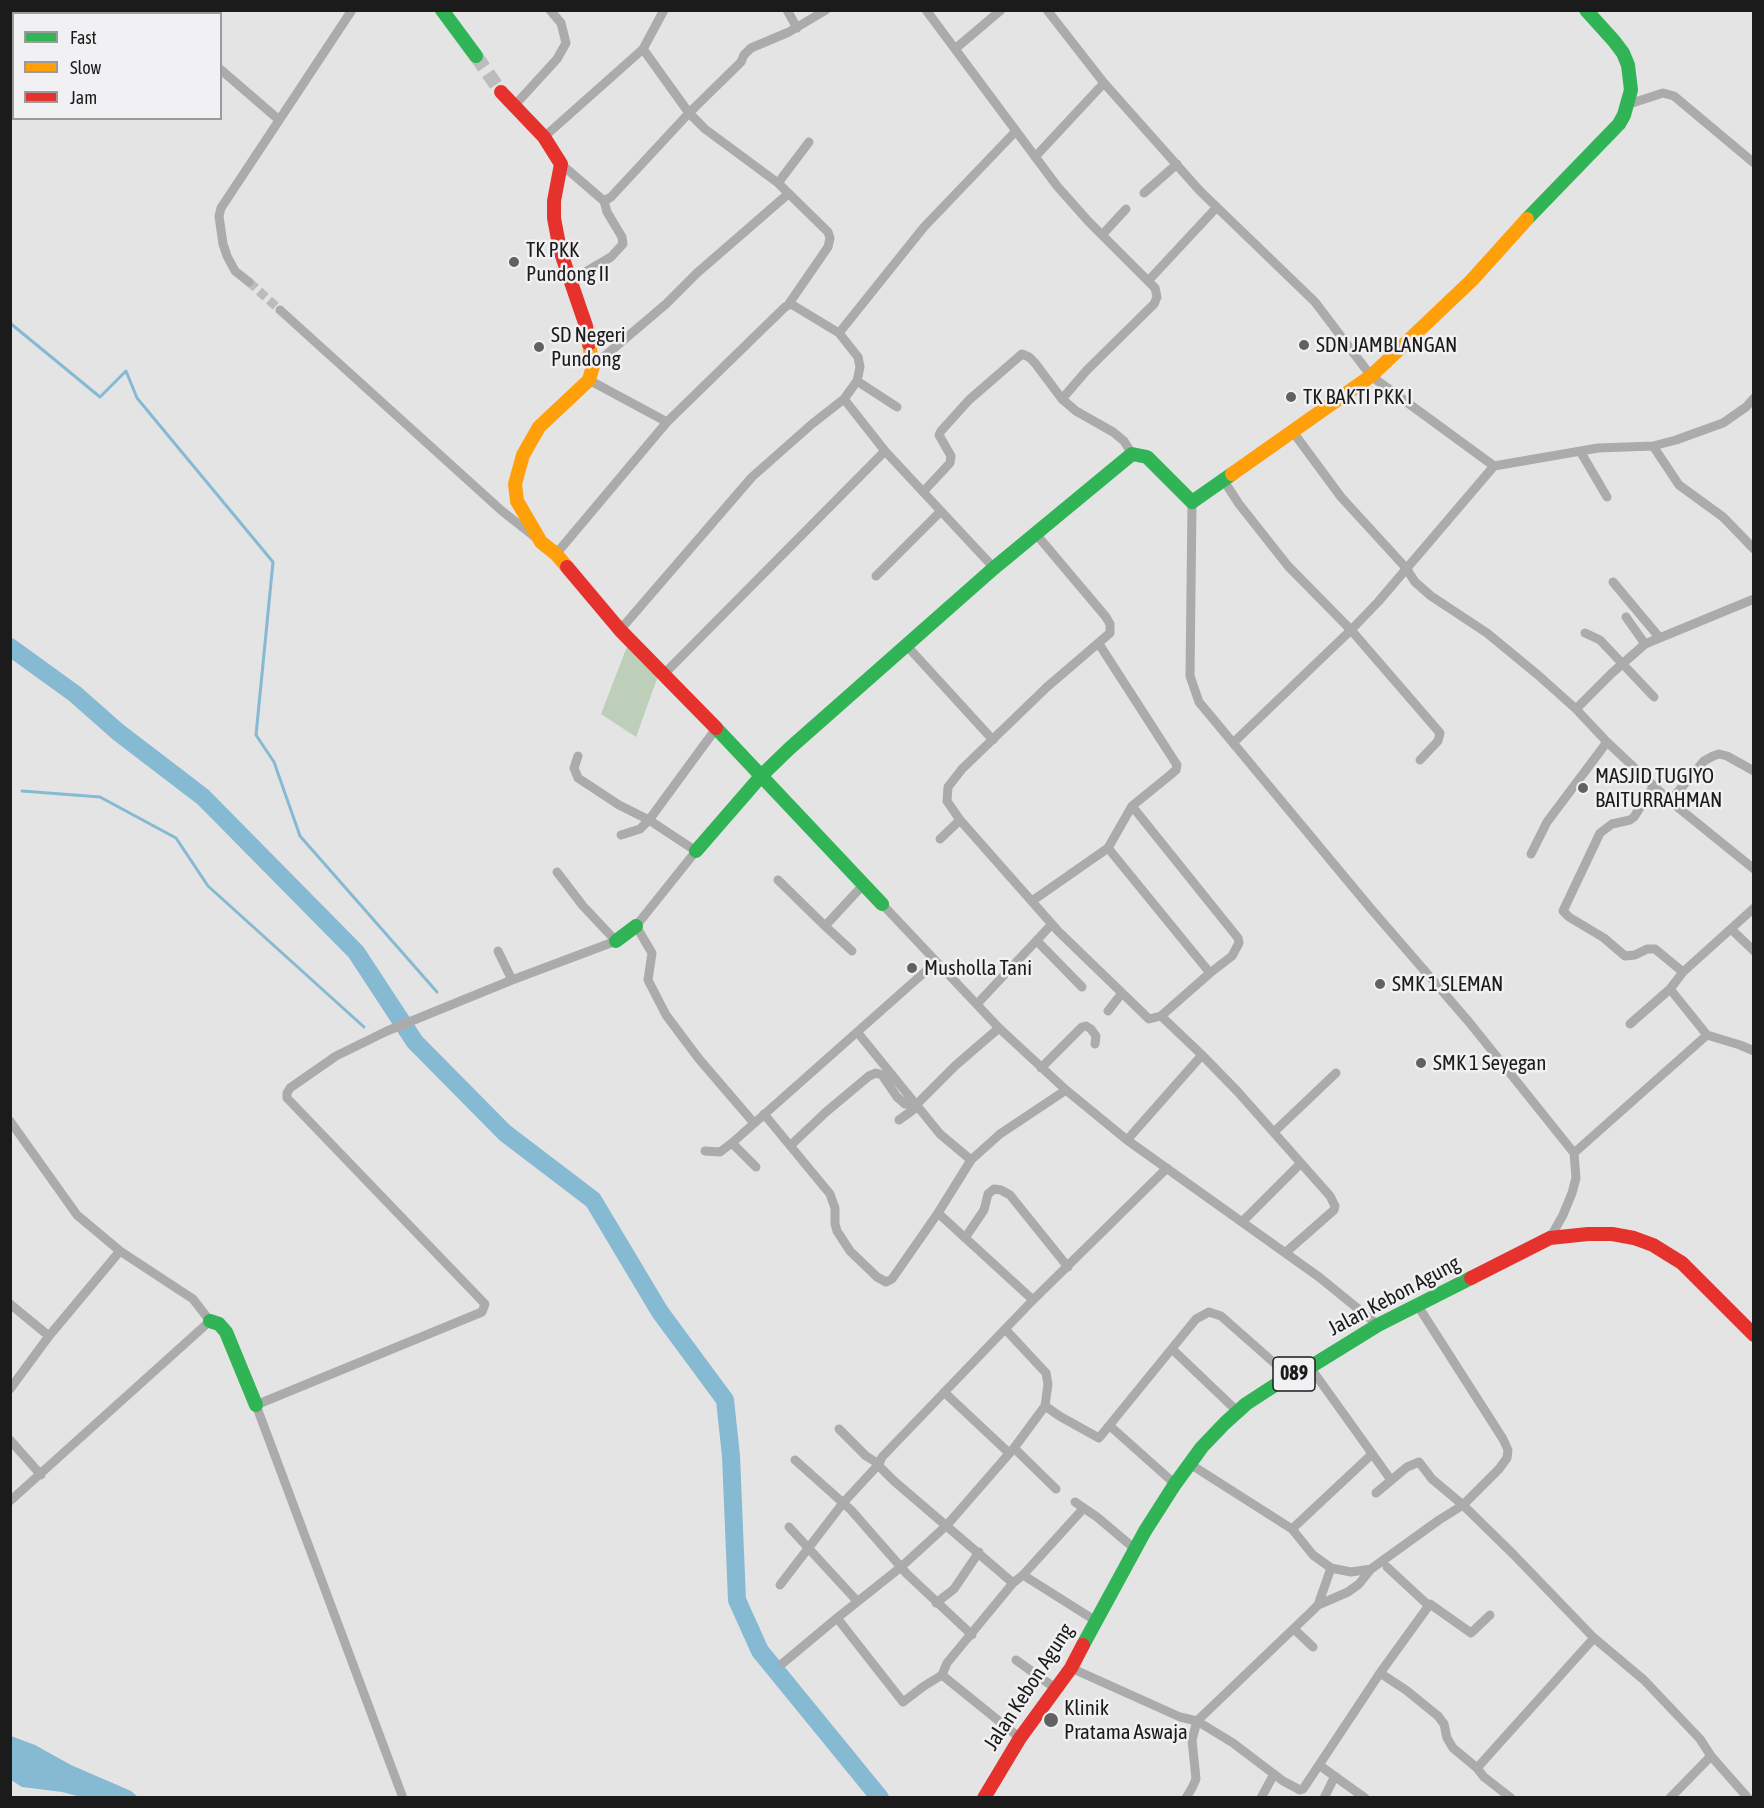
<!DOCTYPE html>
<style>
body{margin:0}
#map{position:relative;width:1764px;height:1808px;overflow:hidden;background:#e4e4e5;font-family:"Asap Condensed",sans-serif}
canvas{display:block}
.frame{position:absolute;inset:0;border:12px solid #1b1b1c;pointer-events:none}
.legend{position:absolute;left:12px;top:12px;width:210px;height:108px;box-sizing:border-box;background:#f1f1f3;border:2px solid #9b9b9d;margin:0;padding:8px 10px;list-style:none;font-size:18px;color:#1b1b1c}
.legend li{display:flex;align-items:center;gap:12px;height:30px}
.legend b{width:30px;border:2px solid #9b9b9d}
</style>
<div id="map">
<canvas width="1764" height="1808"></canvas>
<div class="frame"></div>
<ul class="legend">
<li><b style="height:8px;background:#30b455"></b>Fast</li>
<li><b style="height:8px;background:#ff9f0a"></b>Slow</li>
<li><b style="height:8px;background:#e5322d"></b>Jam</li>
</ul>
</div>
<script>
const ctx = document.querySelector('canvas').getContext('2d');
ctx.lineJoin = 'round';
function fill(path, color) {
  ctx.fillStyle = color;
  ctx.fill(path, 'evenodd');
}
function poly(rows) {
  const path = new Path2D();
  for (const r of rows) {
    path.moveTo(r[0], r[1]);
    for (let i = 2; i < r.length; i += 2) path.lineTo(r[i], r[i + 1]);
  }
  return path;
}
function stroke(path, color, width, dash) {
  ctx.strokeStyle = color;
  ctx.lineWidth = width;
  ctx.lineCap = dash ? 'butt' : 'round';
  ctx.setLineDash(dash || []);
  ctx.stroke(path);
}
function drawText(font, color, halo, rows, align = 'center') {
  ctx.font = font + ' "Asap Condensed",sans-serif';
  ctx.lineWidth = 5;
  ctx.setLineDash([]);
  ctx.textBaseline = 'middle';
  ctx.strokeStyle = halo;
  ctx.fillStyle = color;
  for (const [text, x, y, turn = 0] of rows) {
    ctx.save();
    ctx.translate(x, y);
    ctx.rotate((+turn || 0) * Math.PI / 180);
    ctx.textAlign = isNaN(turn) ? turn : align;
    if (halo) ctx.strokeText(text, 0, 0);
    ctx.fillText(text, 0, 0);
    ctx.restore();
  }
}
const green = poly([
 [628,644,658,676,636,737,601,714]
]);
const water = poly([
 [11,1736,35,1745,71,1765,131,1791,138,1797,81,1797,62,1792,22,1787,11,1780]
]);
const stream = poly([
 [10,323,100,397,126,371,137,398,273,562,256,735,274,762,300,836,437,992],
 [22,791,100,797,176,838,208,886,364,1027]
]);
const river = poly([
 [10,647,75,694,118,732,203,797,356,952,415,1042,505,1133,593,1200,660,1312,725,1400,731,1456,737,1600,760,1651,880,1798]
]);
const streetTunnel = poly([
 [249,282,280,310]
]);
const secondaryTunnel = poly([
 [476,56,501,92]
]);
const street = poly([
 [148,10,151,14],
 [787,10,797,28],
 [926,10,1057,186,1089,222,1155,288,1157,297,1154,304,1087,370,1062,399,1076,411,1113,432,1124,441,1132,454],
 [1047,10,1104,83,1200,191,1315,302,1371,376,1494,466],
 [643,49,689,113,705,129,778,183,828,232,830,238,828,247,788,305],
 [955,49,1001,10],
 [220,69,278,119],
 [1629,104,1663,93,1674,96,1754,163],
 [514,106,557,59,566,43,561,23,550,10],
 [544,137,643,49,664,10],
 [1035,157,1104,83],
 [561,164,604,201,607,212,622,237,623,244,611,257,570,281],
 [778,183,809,142],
 [1144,193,1177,164],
 [604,201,611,197,689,113,741,62,744,55,751,48,789,32,826,10],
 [1102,235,1126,209],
 [1149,280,1217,207],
 [249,282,235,271,227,256,223,244,219,216,221,208,352,10],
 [280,310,502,511,535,537],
 [839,333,924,227,1015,132],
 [593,366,666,304,697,273,788,194],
 [589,380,667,422,785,307,791,304,839,333,858,357,860,367,857,381,844,399,812,424,752,477,620,630],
 [857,381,897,407],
 [844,399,885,451,994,568],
 [1293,432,1341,497,1406,568,1415,582,1431,596,1487,633,1538,675,1576,709,1607,742,1670,801,1704,761,1713,756,1719,754,1727,756,1754,771],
 [1653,446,1679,485,1723,517,1754,549],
 [1580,451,1607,497],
 [1224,481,1239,504,1288,566,1351,630,1378,602,1494,466,1598,448,1653,446,1676,440,1723,423,1746,407,1754,398],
 [923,492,950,463,951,456,939,435,941,431,969,400,1022,354,1029,357,1035,363,1062,399],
 [1192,502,1190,676,1199,702,1372,910,1469,1022,1574,1153,1576,1178,1572,1193,1563,1215,1550,1238],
 [1036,534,1106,617,1110,624,1110,633,1047,687,962,769,948,787,947,801,960,820,1058,931,1149,1019,1161,1016,1202,1055,1238,1092,1330,1196,1335,1206,1334,1210,1285,1253],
 [556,554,667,422],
 [876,576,941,511],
 [1613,582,1659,637],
 [1626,617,1645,644],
 [1585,633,1600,640,1654,697],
 [1099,644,1177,765,1176,770,1169,776,1132,806,1238,938,1239,943,1232,956,1210,973,1161,1016],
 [907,646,993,740],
 [664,674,885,451],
 [1576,709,1612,673,1645,644,1754,599],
 [1233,743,1351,630,1440,733,1438,741,1420,760],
 [578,756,574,768,578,778,619,805,649,820,696,851,636,926,652,953,648,980,666,1015,699,1059,754,1123],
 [1653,787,1634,817,1630,820,1612,824,1600,833,1563,911,1569,917,1604,938,1625,956,1635,955,1647,949,1655,949,1683,972],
 [1670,801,1754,869],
 [621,835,640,829,649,820,715,730],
 [940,839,960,820],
 [1108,848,1210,973],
 [1531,854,1547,822,1607,742],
 [778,880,825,926],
 [1032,901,1108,848,1132,806],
 [882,904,999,1028,1066,1090,1127,1140,1319,1277,1378,1325],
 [1731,929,1754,951],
 [1037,941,1082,987],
 [498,951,512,980],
 [852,951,825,926,864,884],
 [977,1004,1052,924],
 [1108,1011,1122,993],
 [1630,1024,1670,989],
 [858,1033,940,1134,971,1160],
 [1707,1035,1740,1045,1754,1051],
 [1041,1068,1082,1027,1086,1026,1091,1029,1096,1036,1095,1044],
 [764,1114,830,1194,835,1208,835,1224,837,1231,850,1251,877,1277,886,1282,892,1279,938,1213,971,1160,1000,1134,1066,1090],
 [899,1120,917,1107],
 [10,1121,77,1215,120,1251,193,1299,210,1321,10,1501],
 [1274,1132,1336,1073],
 [1127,1140,1202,1055],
 [732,1143,756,1167],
 [791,1145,826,1112,869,1076,876,1073,882,1075,897,1097,905,1104,916,1105,956,1065,999,1028],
 [705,1151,720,1152,732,1143,936,962],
 [1574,1153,1707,1035,1670,989,1683,972,1754,908],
 [938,1213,1033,1300],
 [1243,1221,1301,1163],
 [965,1238,984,1210,988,1194,994,1189,1001,1190,1010,1195,1068,1267],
 [10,1304,49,1336],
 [1418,1306,1503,1439,1508,1450,1507,1458,1499,1469,1463,1505,1513,1554,1594,1638,1644,1680,1700,1739,1711,1756,1748,1798],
 [1172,1349,1237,1411],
 [1310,1367,1391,1480],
 [10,1389,49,1336,120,1251],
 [944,1392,1009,1453],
 [1045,1406,1061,1417,1099,1438,1196,1319,1209,1312,1221,1316,1289,1376],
 [1110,1426,1175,1484],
 [10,1440,41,1475],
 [1014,1448,1056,1489],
 [795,1460,851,1510,907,1574,972,1635],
 [1190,1464,1292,1529,1313,1555,1331,1568],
 [1075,1502,1097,1517,1135,1549],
 [789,1527,857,1601],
 [1292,1529,1371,1455],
 [1387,1567,1428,1605],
 [1023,1575,1083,1509],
 [1013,1583,947,1663,942,1675,1020,1738],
 [780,1585,843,1503,879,1464,866,1456,839,1429],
 [936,1603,954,1589,979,1552],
 [1318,1605,1348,1592,1359,1584,1371,1569],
 [1096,1621,1023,1575,1013,1583,894,1481,880,1467,879,1464,882,1457,1033,1300,1167,1168],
 [1294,1629,1313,1647],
 [1016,1660,1055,1688],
 [783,1663,837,1618],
 [1071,1668,1180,1717,1197,1721,1233,1743,1283,1781,1300,1790,1303,1789,1319,1765,1380,1673,1406,1690,1438,1716,1444,1724,1447,1738,1453,1748,1477,1768,1484,1777,1511,1798],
 [1380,1673,1430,1604,1471,1633,1490,1615],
 [942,1675,924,1686,903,1702,837,1618,901,1567,947,1525,1014,1448,1045,1406,1048,1384,1046,1373,1005,1329],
 [1319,1765,1365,1798],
 [1477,1768,1594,1638],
 [403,1798,256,1405,482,1312,485,1304,287,1098,287,1093,290,1088,336,1056,387,1031,512,980,616,941,583,906,557,872],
 [1186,1798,1192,1788,1196,1779,1192,1740,1197,1721,1311,1612,1318,1605,1331,1568,1351,1572,1371,1569,1439,1520,1463,1505,1432,1479,1419,1462,1407,1467,1376,1493],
 [1261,1798,1274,1774],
 [1324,1798,1335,1776],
 [1670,1798,1711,1756]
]);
const fast = poly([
 [442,10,476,56],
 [1527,219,1619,124,1624,115,1631,90,1628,65,1623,53,1614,41,1586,10],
 [716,728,882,904],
 [696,851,762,775,790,748,994,568,1132,454,1147,457,1192,502,1232,474],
 [616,941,636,926],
 [210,1321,219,1324,226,1332,256,1405],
 [1083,1645,1145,1531,1175,1484,1202,1447,1225,1423,1246,1404,1289,1376,1310,1367,1378,1325,1471,1278]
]);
const slow = poly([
 [1232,474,1371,376,1472,280,1527,219],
 [567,567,556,554,541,542,517,501,515,484,523,455,539,427,589,380,593,366,589,344]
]);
const jam = poly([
 [501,92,544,137,561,164,554,201,554,218,560,250,586,326,589,344],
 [567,567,620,630,716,728],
 [1471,1278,1550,1238,1588,1234,1612,1234,1634,1238,1653,1245,1682,1263,1754,1335],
 [984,1798,1020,1738,1071,1668,1083,1645]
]);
const markers = [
 [514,262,6,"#616162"],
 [1304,345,6,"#616162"],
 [539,347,6,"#616162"],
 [1291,397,6,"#616162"],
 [1583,788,6,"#616162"],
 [912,968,6,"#616162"],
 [1380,984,6,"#616162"],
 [1421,1063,6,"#616162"],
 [1051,1720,8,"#616162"]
];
const shields = [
 [1294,1374,42]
];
const shieldNames = [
 ["089",1294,1374]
];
const poiNames = [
 ["TK PKK",526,250],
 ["Pundong II",526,274],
 ["SD Negeri",551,335],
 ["Pundong",551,359],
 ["SDN JAMBLANGAN",1316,345],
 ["TK BAKTI PKK I",1303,397],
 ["MASJID TUGIYO",1595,776],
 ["BAITURRAHMAN",1595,800],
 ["Musholla Tani",924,968],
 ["SMK 1 SLEMAN",1392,984],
 ["SMK 1 Seyegan",1433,1063],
 ["Klinik",1064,1708],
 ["Pratama Aswaja",1064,1732]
];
const streetNames = [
 ["Jalan Kebon Agung",1394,1296,-28],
 ["Jalan Kebon Agung",1029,1687,-57]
];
fill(green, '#bdcfb8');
fill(water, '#86b9d2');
stroke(stream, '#86b9d2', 3);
stroke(river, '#86b9d2', 18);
stroke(streetTunnel, '#bcbcbd', 9, [9, 4.5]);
stroke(secondaryTunnel, '#bcbcbd', 14, [14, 7]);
stroke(street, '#acabab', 9);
stroke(fast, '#30b455', 14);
stroke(slow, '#ff9f0a', 14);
stroke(jam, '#e5322d', 14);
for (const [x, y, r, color] of markers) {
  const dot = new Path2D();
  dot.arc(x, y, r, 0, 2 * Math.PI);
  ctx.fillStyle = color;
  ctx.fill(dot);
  stroke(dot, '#f1f1f3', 2);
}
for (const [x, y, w] of shields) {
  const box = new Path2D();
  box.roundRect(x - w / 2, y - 17, w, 34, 4.5);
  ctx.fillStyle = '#f1f1f3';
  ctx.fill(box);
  stroke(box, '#1b1b1c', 1.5);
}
drawText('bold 20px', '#1b1b1c', null, shieldNames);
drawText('21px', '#1b1b1c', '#f1f1f3', poiNames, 'left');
drawText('21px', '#1b1b1c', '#f1f1f3', streetNames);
</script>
